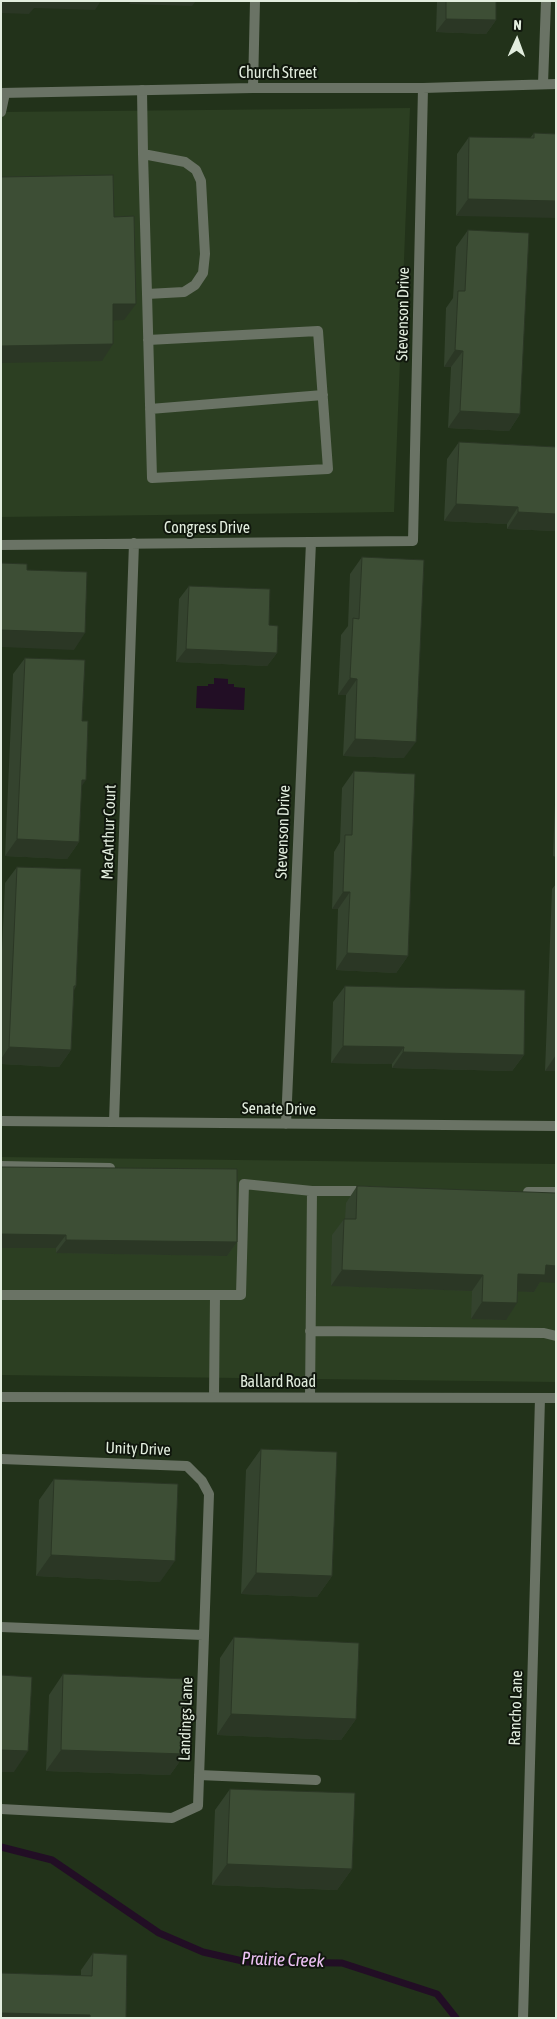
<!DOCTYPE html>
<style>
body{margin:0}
#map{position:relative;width:557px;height:2019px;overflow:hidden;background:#22321a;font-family:"Asap Condensed",sans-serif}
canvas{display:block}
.frame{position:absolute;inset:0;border:2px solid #e2edde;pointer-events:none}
.north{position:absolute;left:492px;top:15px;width:50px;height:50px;-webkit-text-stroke:4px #10170d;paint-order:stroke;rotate:2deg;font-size:14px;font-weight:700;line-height:20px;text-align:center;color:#e2edde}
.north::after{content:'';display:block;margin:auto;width:18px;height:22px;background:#e2edde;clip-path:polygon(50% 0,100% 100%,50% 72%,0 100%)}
</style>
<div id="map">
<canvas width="557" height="2019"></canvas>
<div class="frame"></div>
<div class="north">N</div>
</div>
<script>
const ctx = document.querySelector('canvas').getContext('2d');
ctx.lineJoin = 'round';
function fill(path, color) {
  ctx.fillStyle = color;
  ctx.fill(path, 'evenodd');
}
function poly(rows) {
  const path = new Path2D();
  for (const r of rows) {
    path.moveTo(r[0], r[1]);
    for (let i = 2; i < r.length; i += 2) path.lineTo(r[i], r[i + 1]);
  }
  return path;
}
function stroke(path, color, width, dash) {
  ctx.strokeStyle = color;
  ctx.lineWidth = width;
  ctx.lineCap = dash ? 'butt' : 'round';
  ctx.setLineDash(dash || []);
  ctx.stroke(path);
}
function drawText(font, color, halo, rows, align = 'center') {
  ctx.font = font + ' "Asap Condensed",sans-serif';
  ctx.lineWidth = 4;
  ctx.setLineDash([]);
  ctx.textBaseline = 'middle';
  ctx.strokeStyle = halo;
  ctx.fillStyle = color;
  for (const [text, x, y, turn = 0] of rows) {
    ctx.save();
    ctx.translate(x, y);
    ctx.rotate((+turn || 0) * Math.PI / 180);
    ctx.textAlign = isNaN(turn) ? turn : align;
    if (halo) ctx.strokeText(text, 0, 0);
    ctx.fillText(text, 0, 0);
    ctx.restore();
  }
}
const built = poly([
 [410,108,394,512,1,517,1,112],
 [1,1157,556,1164,556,1382,1,1375]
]);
const water = poly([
 [214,678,228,679,228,684,234,684,234,687,245,688,244,710,196,708,197,686,208,686,208,684,214,684]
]);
const stream = poly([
 [1,1847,52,1860,159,1933,203,1952,247,1962,342,1963,437,1994,456,2018]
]);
const service = poly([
 [142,90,143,154,147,294,152,478,328,469,318,331,148,340],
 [1,112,5,93],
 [143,154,185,162,196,170,201,181,205,254,203,273,195,285,184,292,147,294],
 [150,409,323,395],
 [1,1166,110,1168],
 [312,1191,366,1191],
 [528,1192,556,1192],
 [1,1295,241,1295,244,1184,312,1191,310,1397],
 [310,1331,544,1333,556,1336],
 [214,1397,215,1295],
 [1,1459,187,1466,202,1481,209,1494,198,1806,172,1818,1,1809],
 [1,1627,203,1635],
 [199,1775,316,1780]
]);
const minor = poly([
 [543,84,546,1],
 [253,88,255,1],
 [1,93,253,88,423,88,556,84],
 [1,545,413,541,423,88],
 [1,1121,556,1126],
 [114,1122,134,543],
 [286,1124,311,542],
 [523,2018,540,1398]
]);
const tertiary = poly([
 [1,1397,556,1398]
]);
const wall = poly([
 [437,1,496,1,496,20,486,34,436,32],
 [534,133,556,134,456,216,457,154,469,137,530,138],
 [468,230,520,414,509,431,448,428,451,367,444,367,446,308,453,298,456,247],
 [459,442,556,447,556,531,507,529,507,524,444,521,447,459],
 [362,557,404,758,343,756,346,695,338,695,341,635,348,626,350,574],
 [189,586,269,625,277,653,267,666,176,662,179,599],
 [25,658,82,721,81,787,79,842,67,859,5,856,13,674],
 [354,771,408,956,396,973,336,970,338,909,332,909,334,852,340,842,342,788],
 [556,778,556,857,553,856],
 [17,867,76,986,74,990,71,1050,59,1067,1,1064,1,972,5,883],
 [556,884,556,1071,545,1071,552,889],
 [345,986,524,1055,512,1071,392,1068,392,1064,331,1063,333,1002],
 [1,1167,237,1242,227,1256,56,1253,56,1248],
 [357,1186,540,1282,534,1292,518,1291,506,1320,471,1319,472,1291,331,1286,332,1235,344,1219,345,1219,346,1203],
 [261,1449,332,1576,317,1597,241,1594,246,1470],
 [54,1479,160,1582,36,1576,39,1500],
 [234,1637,356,1719,341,1740,217,1735,220,1658],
 [63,1674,185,1754,170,1775,46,1771,49,1695],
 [230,1789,352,1869,337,1890,212,1885,215,1810],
 [93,1953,126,2018,1,2018,81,1975,81,1970]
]);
const shadedWall = poly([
 [1,1,101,1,95,10,34,8,29,14,1,13],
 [131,1,196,1,192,6,129,4],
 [310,1,359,1,357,3],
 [446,19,496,20,486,34,436,32],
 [468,199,556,201,556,218,456,216],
 [113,304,136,304,124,320,101,321],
 [113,344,102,361,1,363,1,346],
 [455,350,463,351,451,367,444,367],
 [460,411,520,414,509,431,448,428],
 [456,504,518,507,507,524,444,521],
 [518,512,556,514,556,531,507,529],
 [1,630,85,633,74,650,1,647],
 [186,649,277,653,267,666,176,662],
 [350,678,357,679,346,695,338,695],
 [355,739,416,742,404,758,343,756],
 [82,780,86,780,74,797],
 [17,839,79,842,67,859,5,856],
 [343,892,350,892,338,909,332,909],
 [347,953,408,956,396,973,336,970],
 [343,1046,404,1047,392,1064,331,1063],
 [9,1047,71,1050,59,1067,1,1064,1,1059],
 [403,1052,524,1055,512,1071,392,1068],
 [556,1055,556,1071,545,1071],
 [1,1234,66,1235,56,1248,1,1248],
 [66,1240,237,1242,227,1256,56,1253],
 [546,1265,556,1266,556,1283,540,1282,534,1292,507,1291,518,1274],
 [342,1270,483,1275,472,1291,331,1286],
 [482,1302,517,1303,506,1320,471,1319],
 [51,1555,175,1561,160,1582,36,1576],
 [256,1573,332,1576,317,1597,241,1594],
 [231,1714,356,1719,341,1740,217,1735],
 [1,1750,28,1751,14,1772,1,1772],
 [61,1750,185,1754,170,1775,46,1771],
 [227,1864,352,1869,337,1890,212,1885],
 [1,2013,90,2015,88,2018,1,2018]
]);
const building = poly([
 [446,1,496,1,496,20,446,19,446,1],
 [534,133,556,134,556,201,468,199,469,137,534,138,534,133],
 [113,175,114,217,134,216,136,304,113,304,113,344,1,346,1,177,113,175],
 [468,230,529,233,520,414,460,411,463,351,455,350,458,291,465,291,468,230],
 [459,442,556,447,556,514,518,512,518,507,456,504,459,442],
 [362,557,424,560,416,742,355,739,357,679,350,678,353,618,359,619,362,557],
 [1,563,27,564,27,570,87,572,85,633,1,630,1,563],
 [189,586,270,589,269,625,278,626,277,653,186,649,189,586],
 [25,658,85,660,82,721,88,721,86,780,82,780,79,842,17,839,25,658],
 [354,771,415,774,408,956,347,953,350,892,343,892,345,835,352,835,354,771],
 [17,867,81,869,76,986,74,986,71,1050,9,1047,17,867],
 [345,986,525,990,524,1055,403,1052,404,1047,343,1046,345,986],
 [1,1167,237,1169,237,1242,66,1240,66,1235,1,1234,1,1167],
 [357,1186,556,1193,556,1266,546,1265,545,1275,518,1274,517,1303,482,1302,483,1275,342,1270,344,1219,356,1219,357,1186],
 [261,1449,337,1452,332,1576,256,1573,261,1449],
 [54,1479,178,1484,175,1561,51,1555,54,1479],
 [234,1637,359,1643,356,1719,231,1714,234,1637],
 [63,1674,188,1679,185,1754,61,1750,63,1674],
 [1,1675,32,1677,28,1751,1,1750,1,1675],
 [230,1789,355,1793,352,1869,227,1864,230,1789],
 [93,1953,127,1955,126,2018,90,2018,90,2015,1,2013,1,1973,92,1976,93,1953]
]);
const streetNames = [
 ["Church Street",278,73],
 ["Stevenson Drive",403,314,-89],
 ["Congress Drive",207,528],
 ["MacArthur Court",109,832,-88],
 ["Stevenson Drive",283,832,-88],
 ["Senate Drive",279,1109,1],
 ["Ballard Road",278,1382],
 ["Unity Drive",138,1449,2],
 ["Rancho Lane",516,1708,-88],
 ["Landings Lane",186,1719,-88]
];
const waterNames = [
 ["Prairie Creek",283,1960,2]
];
fill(built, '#2c3f22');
fill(water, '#220e25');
stroke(stream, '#220e25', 7);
stroke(service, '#6a7365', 10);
stroke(minor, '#6a7365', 10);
stroke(tertiary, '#6a7365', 10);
fill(wall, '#34432e');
fill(shadedWall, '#2b3725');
fill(building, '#3d4e35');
stroke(building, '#2b3725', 1);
drawText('16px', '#e2edde', '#10170d', streetNames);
drawText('italic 18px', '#ecc1f3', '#10170d', waterNames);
</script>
